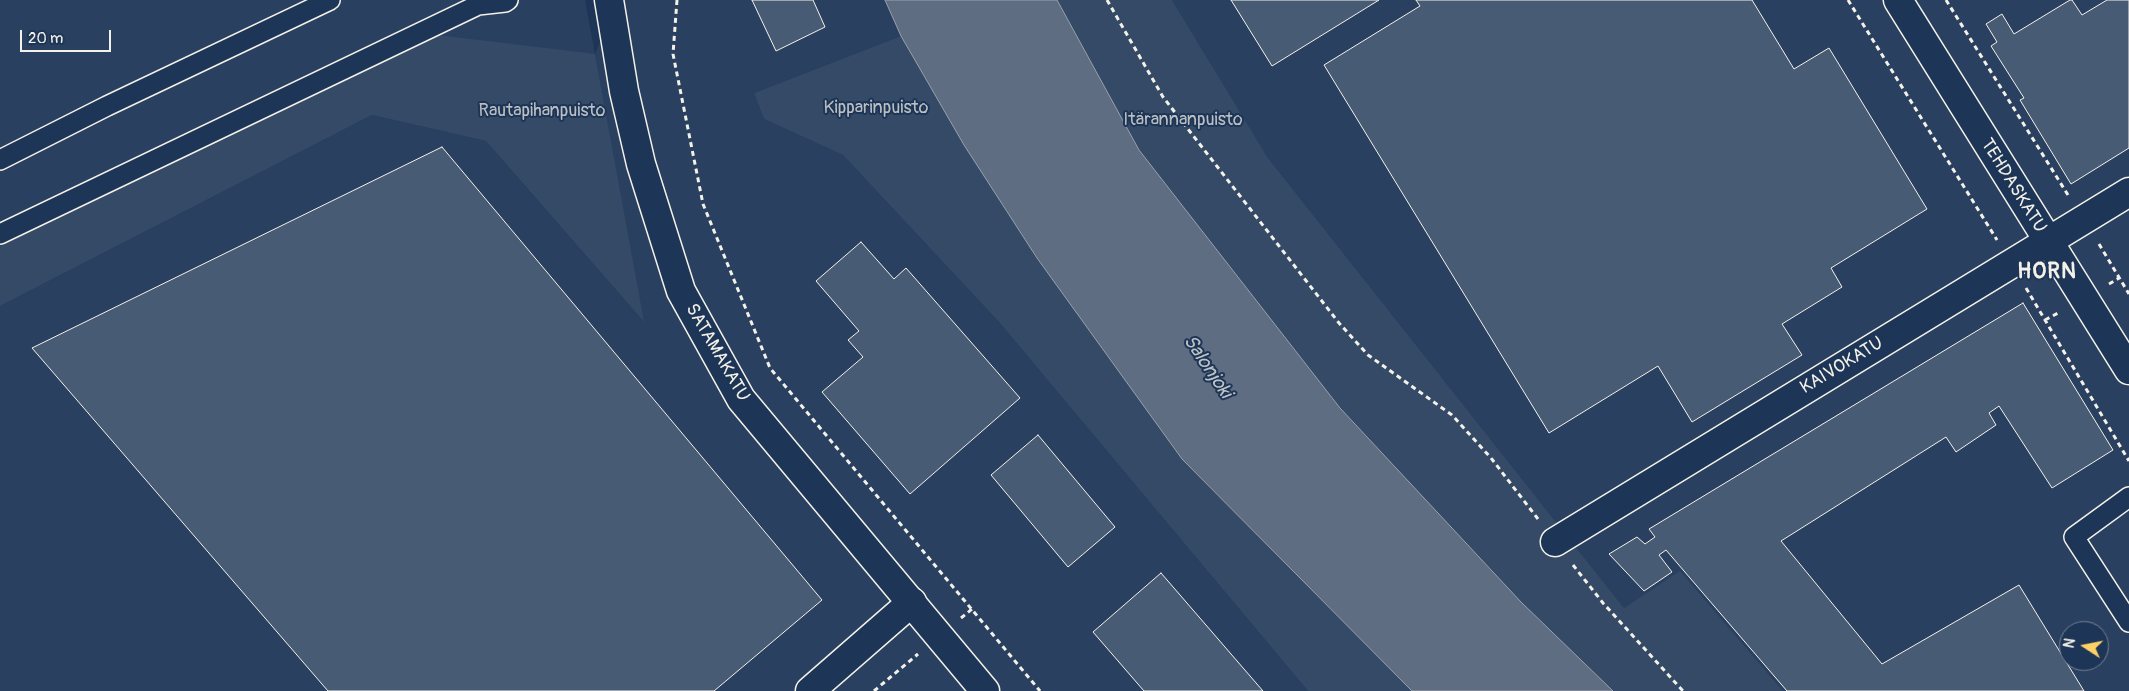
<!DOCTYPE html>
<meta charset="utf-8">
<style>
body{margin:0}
#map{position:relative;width:2129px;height:691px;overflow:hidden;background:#1d3557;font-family:Pangolin,sans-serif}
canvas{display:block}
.north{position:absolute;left:2059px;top:621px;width:50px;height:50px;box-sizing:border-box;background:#1d3557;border:1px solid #738091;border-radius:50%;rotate:281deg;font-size:14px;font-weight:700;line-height:20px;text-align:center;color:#f4f1e8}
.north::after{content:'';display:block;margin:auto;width:18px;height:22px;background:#ffd166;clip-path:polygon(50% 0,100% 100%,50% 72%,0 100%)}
.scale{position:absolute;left:20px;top:30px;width:91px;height:22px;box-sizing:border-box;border:2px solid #f4f1e8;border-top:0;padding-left:6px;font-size:15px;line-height:18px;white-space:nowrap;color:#f4f1e8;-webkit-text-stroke:4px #1d3557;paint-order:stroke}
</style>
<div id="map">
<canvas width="2129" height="691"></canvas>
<div class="north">N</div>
<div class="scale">20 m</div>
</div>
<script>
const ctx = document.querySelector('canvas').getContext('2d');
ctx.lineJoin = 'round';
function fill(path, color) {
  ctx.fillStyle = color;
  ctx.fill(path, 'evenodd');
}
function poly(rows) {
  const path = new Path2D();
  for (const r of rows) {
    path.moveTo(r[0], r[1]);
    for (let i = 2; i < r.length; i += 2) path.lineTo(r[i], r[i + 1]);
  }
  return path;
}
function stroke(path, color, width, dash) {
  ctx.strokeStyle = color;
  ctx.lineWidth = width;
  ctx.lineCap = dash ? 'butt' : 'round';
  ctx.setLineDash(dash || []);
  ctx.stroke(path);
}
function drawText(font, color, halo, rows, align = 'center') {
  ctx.font = font + ' Pangolin,sans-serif';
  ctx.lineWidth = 4;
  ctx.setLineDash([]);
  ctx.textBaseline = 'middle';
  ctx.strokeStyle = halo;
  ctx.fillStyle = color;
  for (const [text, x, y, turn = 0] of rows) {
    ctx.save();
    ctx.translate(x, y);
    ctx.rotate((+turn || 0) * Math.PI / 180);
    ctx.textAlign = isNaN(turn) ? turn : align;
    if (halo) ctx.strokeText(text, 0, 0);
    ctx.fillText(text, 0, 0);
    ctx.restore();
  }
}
const built = poly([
 [0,0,585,0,595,54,617,0,885,0,901,36,754,93,764,119,843,155,999,322,1308,691,0,691,0,306,372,115,486,141,643,321,595,55,439,35,0,246],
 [1172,0,2129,0,2129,691,1783,691,1680,572,1624,608,1268,158],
 [2069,631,2099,631,2099,661,2069,661]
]);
const green = poly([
 [1057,0,1172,0,1268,158,1624,608,1680,571,1783,691,1613,691,1521,602,1340,408,1139,150],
 [439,35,595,54,644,322,486,141,372,115,0,306,0,246],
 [901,36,964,145,1037,258,1182,459,1412,691,1308,691,999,322,843,155,764,119,754,93]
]);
const water = poly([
 [885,0,1057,0,1139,150,1340,408,1521,602,1613,691,1412,691,1182,459,1037,258,964,145,901,36,885,0]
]);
const building = poly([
 [752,0,813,0,825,27,776,51,752,0],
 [1231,0,1379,0,1272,66,1231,0],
 [1416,0,1752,0,1794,69,1829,48,1927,209,1831,268,1842,287,1782,324,1802,355,1692,422,1658,366,1549,433,1324,65,1420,6,1416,0],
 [2070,0,2072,0,2082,15,2107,0,2129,0,2129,148,2071,184,2020,100,2024,98,1991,46,1997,42,1986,24,2002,14,2014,34,2070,0],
 [442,147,822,600,714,691,328,691,32,348,442,147],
 [861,242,894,279,906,268,1020,398,910,494,822,392,863,357,848,340,859,331,816,281,861,242],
 [2023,303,2113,450,2052,488,1999,406,1989,413,1996,425,1956,452,1946,437,1781,541,1882,664,2019,585,2084,691,1787,691,1666,550,1659,555,1672,572,1644,591,1609,554,1637,537,1645,544,1655,537,1649,529,2023,303],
 [1038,435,1115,527,1068,567,991,475,1038,435],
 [1161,573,1263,691,1144,691,1093,632,1161,573]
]);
const path = poly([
 [677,0,673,54,703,204,770,368,1040,691],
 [1107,0,1163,97,1339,323,1368,355,1452,415,1491,458,1538,519],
 [1848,0,1997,240],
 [1946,0,2068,195],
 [2099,244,2129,294],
 [2109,284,2119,278],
 [2026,288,2129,461],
 [2045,320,2060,312],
 [1573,565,1603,603,1683,691],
 [961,618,972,609],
 [874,691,918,654]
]);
const service = poly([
 [0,160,107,106,330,0],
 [0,234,478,5,505,2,508,0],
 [2129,497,2074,537,2129,622]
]);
const minor = poly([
 [1555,542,2129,192],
 [810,691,912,602]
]);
const tertiary = poly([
 [609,0,624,91,641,164,681,291,741,399,985,691],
 [1898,0,2129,370]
]);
const parkNames = [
 ["Kipparinpuisto",876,108],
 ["Rautapihanpuisto",542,111],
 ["Itärannanpuisto",1183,120]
];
const streetNames = [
 ["TEHDASKATU",2013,186,58],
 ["SATAMAKATU",717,353,60],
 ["KAIVOKATU",1842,366,-31]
];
const waterNames = [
 ["Salonjoki",1207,367,56]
];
const districtNames = [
 ["HORN",2047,272]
];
fill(built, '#2a4060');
fill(green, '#354a67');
fill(water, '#5e6d82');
stroke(water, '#9aa2ab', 1);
fill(building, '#485b74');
stroke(building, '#f4f1e8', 1);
stroke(service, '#f4f1e8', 22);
stroke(minor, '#f4f1e8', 31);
stroke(tertiary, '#f4f1e8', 31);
stroke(path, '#f4f1e8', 3, [5, 4]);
stroke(service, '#1d3557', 19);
stroke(minor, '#1d3557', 28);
stroke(tertiary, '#1d3557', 28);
drawText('18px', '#bbbfc1', '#1d3557', parkNames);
drawText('18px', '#f4f1e8', '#1d3557', streetNames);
drawText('italic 19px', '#c0c3c4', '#1d3557', waterNames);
ctx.letterSpacing = '1px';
drawText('bold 22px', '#f4f1e8', '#1d3557', districtNames);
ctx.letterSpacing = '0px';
</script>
